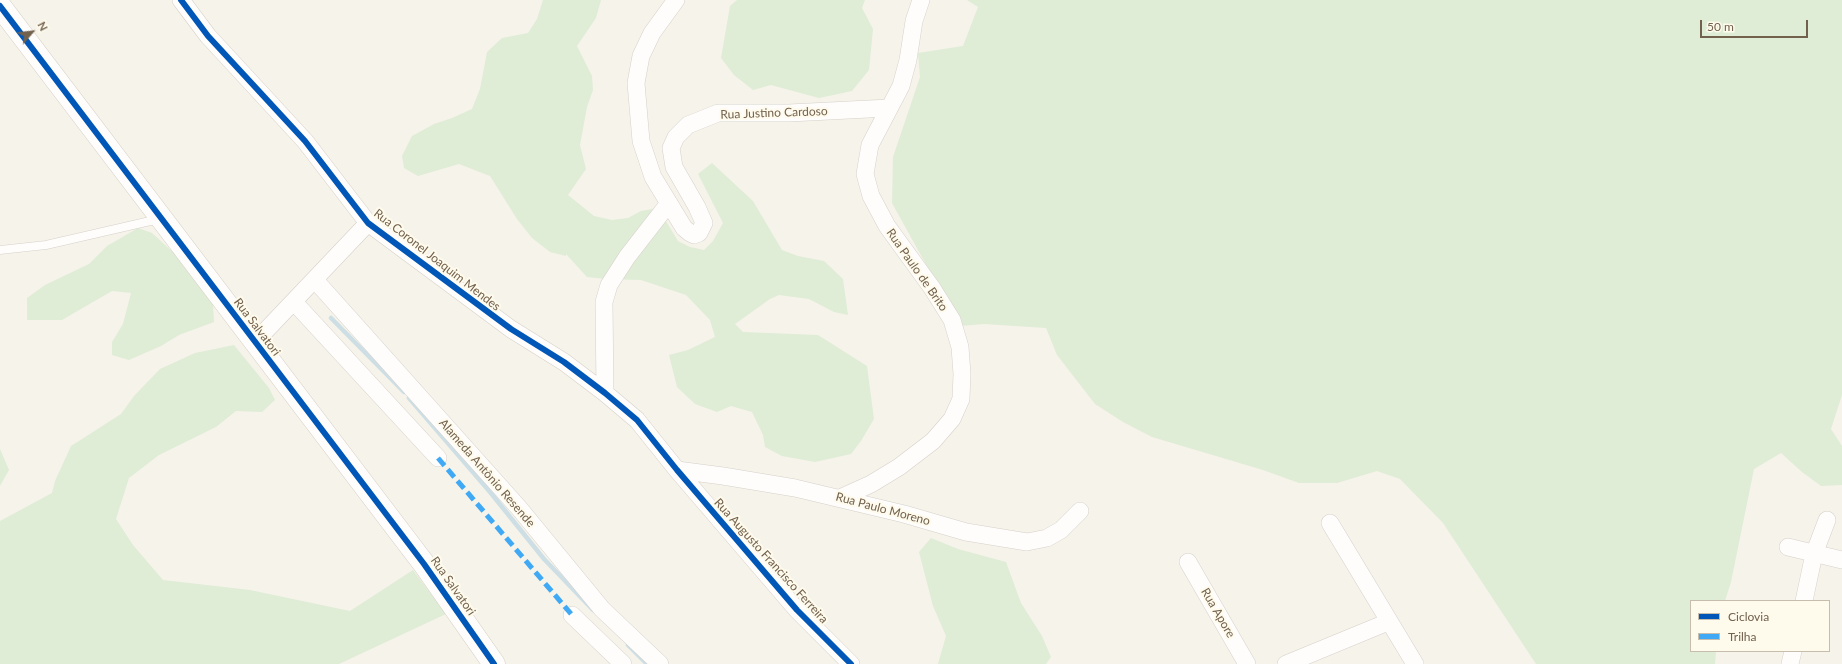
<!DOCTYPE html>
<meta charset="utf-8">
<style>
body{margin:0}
#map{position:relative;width:1842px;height:664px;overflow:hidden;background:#f6f3ea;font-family:Lato,sans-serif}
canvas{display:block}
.legend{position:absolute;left:1690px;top:600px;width:140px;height:52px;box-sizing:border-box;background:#fefaec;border:1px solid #c6bdac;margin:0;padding:5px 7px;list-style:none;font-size:12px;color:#72614d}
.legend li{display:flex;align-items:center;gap:8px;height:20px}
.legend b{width:20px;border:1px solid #c6bdac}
.north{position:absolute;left:12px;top:12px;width:40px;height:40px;-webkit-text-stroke:3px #fefaec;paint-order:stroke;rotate:62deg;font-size:11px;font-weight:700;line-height:16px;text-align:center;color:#72614d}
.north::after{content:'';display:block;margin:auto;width:14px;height:18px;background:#72614d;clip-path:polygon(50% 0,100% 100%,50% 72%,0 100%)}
.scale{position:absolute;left:1700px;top:20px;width:108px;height:18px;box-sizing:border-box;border:2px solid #72614d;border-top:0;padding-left:5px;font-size:12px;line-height:14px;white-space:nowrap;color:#72614d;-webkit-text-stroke:3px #fefaec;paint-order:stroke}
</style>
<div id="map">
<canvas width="1842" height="664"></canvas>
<ul class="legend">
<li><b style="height:5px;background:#0057b8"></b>Ciclovia</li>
<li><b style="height:5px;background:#3fa9f5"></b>Trilha</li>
</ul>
<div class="north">N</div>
<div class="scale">50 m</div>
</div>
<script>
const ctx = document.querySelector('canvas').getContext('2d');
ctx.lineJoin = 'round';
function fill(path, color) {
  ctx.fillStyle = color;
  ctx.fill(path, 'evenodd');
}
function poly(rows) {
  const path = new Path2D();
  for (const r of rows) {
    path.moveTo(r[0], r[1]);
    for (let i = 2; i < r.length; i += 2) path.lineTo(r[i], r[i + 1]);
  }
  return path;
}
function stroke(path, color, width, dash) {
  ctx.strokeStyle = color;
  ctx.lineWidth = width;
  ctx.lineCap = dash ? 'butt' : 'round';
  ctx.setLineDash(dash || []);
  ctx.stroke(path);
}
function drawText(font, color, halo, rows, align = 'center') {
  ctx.font = font + ' Lato,sans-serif';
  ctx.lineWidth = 4;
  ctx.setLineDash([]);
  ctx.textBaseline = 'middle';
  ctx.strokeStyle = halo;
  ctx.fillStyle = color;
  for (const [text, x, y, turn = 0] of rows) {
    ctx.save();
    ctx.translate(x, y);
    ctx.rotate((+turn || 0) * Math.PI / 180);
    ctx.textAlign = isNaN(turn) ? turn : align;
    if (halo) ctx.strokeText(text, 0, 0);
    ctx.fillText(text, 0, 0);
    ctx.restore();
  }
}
const green = poly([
 [543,0,601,0,596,18,577,46,592,76,593,90,587,107,580,145,586,169,568,195,594,216,612,220,628,218,641,211,658,208,678,241,690,247,704,250,713,241,723,223,698,174,712,163,753,201,782,250,798,256,824,261,843,279,848,315,834,312,809,299,779,295,770,299,735,324,743,332,818,335,867,366,874,419,861,441,851,454,815,462,782,456,765,447,763,435,752,412,731,406,717,412,695,404,677,387,669,355,688,350,715,337,710,320,686,295,641,280,606,279,587,277,566,254,566,256,550,252,532,238,517,219,490,176,459,164,418,176,404,168,402,156,412,136,434,124,452,118,472,109,480,89,487,52,502,38,528,33,537,19],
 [737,0,865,0,862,8,873,29,869,70,852,91,819,98,771,85,753,90,734,75,721,58,730,6],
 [967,0,1842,0,1842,395,1831,429,1842,446,1842,485,1821,486,1802,472,1781,453,1754,469,1731,582,1725,601,1691,601,1691,651,1716,651,1715,664,1536,664,1443,523,1400,479,1377,471,1337,483,1299,483,1263,470,1152,437,1123,422,1095,404,1057,355,1046,328,984,324,960,326,892,203,893,157,920,77,918,53,963,46,978,7],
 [138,228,152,233,177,256,191,276,205,291,213,303,214,322,179,335,161,346,129,360,112,355,112,342,123,324,131,293,112,291,62,320,27,320,27,298,45,285,89,264,107,246],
 [234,345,269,388,275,400,262,412,236,411,216,427,159,455,129,478,116,519,133,545,163,580,250,590,350,611,413,570,446,614,339,664,0,664,0,521,52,493,55,481,71,446,121,414,134,396,160,369,195,353],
 [0,449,9,470,0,486],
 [931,538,958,549,1006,562,1021,603,1042,636,1051,657,1046,664,938,664,946,636,933,606,919,552]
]);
const stream = poly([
 [331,318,404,392],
 [409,398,490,492,544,559,593,610],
 [628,645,647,664]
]);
const lane = poly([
 [0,250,46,245,159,219]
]);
const street = poly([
 [181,0,208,36,305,141,368,223,511,329,564,362,605,393,637,420,677,470,797,610,851,664],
 [676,0,652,33,641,56,636,83,641,141,653,177,684,228,690,233,694,235,699,233,704,223,697,207,674,167,671,148,676,137,688,125,718,113,789,113,889,108],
 [315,280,519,508,602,609,660,664],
 [294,302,438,458],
 [254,343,368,223],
 [605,393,604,302,609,285,627,257,669,203],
 [677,470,723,476,795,488,904,514,966,532,1027,542,1047,538,1061,530,1080,511],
 [840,498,871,484,899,467,933,441,952,419,961,399,962,374,960,347,952,320,932,288,887,226,871,196,865,174,870,145,901,86,908,60,914,21,921,0],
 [1330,523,1415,664],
 [1788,547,1842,560],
 [1188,562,1247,664],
 [1804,601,1814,554,1827,520],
 [572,615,623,664],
 [1286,664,1388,622],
 [1790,664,1793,651]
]);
const secondary = poly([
 [0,6,424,564,494,664]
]);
const quiet = poly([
 [438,458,572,615]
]);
const cycleway = poly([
 [181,0,208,36,305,141,368,223,511,329,564,362,605,393,637,420,677,470,797,610,851,664],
 [0,6,424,564,494,664]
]);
const streetNames = [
 ["Rua Justino Cardoso",774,113,-2],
 ["Rua Coronel Joaquim Mendes",437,260,38],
 ["Rua Paulo de Brito",917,270,55],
 ["Rua Salvatori",257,327,53],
 ["Alameda Antônio Resende",487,473,49],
 ["Rua Paulo Moreno",883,509,15],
 ["Rua Augusto Francisco Ferreira",771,561,48],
 ["Rua Salvatori",453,586,55],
 ["Rua Apore",1218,613,60]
];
fill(green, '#dfecd6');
stroke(stream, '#cddfe5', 4.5);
stroke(lane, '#d5d0c9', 9);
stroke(street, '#d5d0c9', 18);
stroke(secondary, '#d4cfc5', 23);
stroke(lane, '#fefdfc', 8);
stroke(street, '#fefdfc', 17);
stroke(secondary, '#fefdfc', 22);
stroke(quiet, '#3fa9f5', 5, [10, 5]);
stroke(cycleway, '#0057b8', 6);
drawText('12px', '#72614d', '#fefaec', streetNames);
</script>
